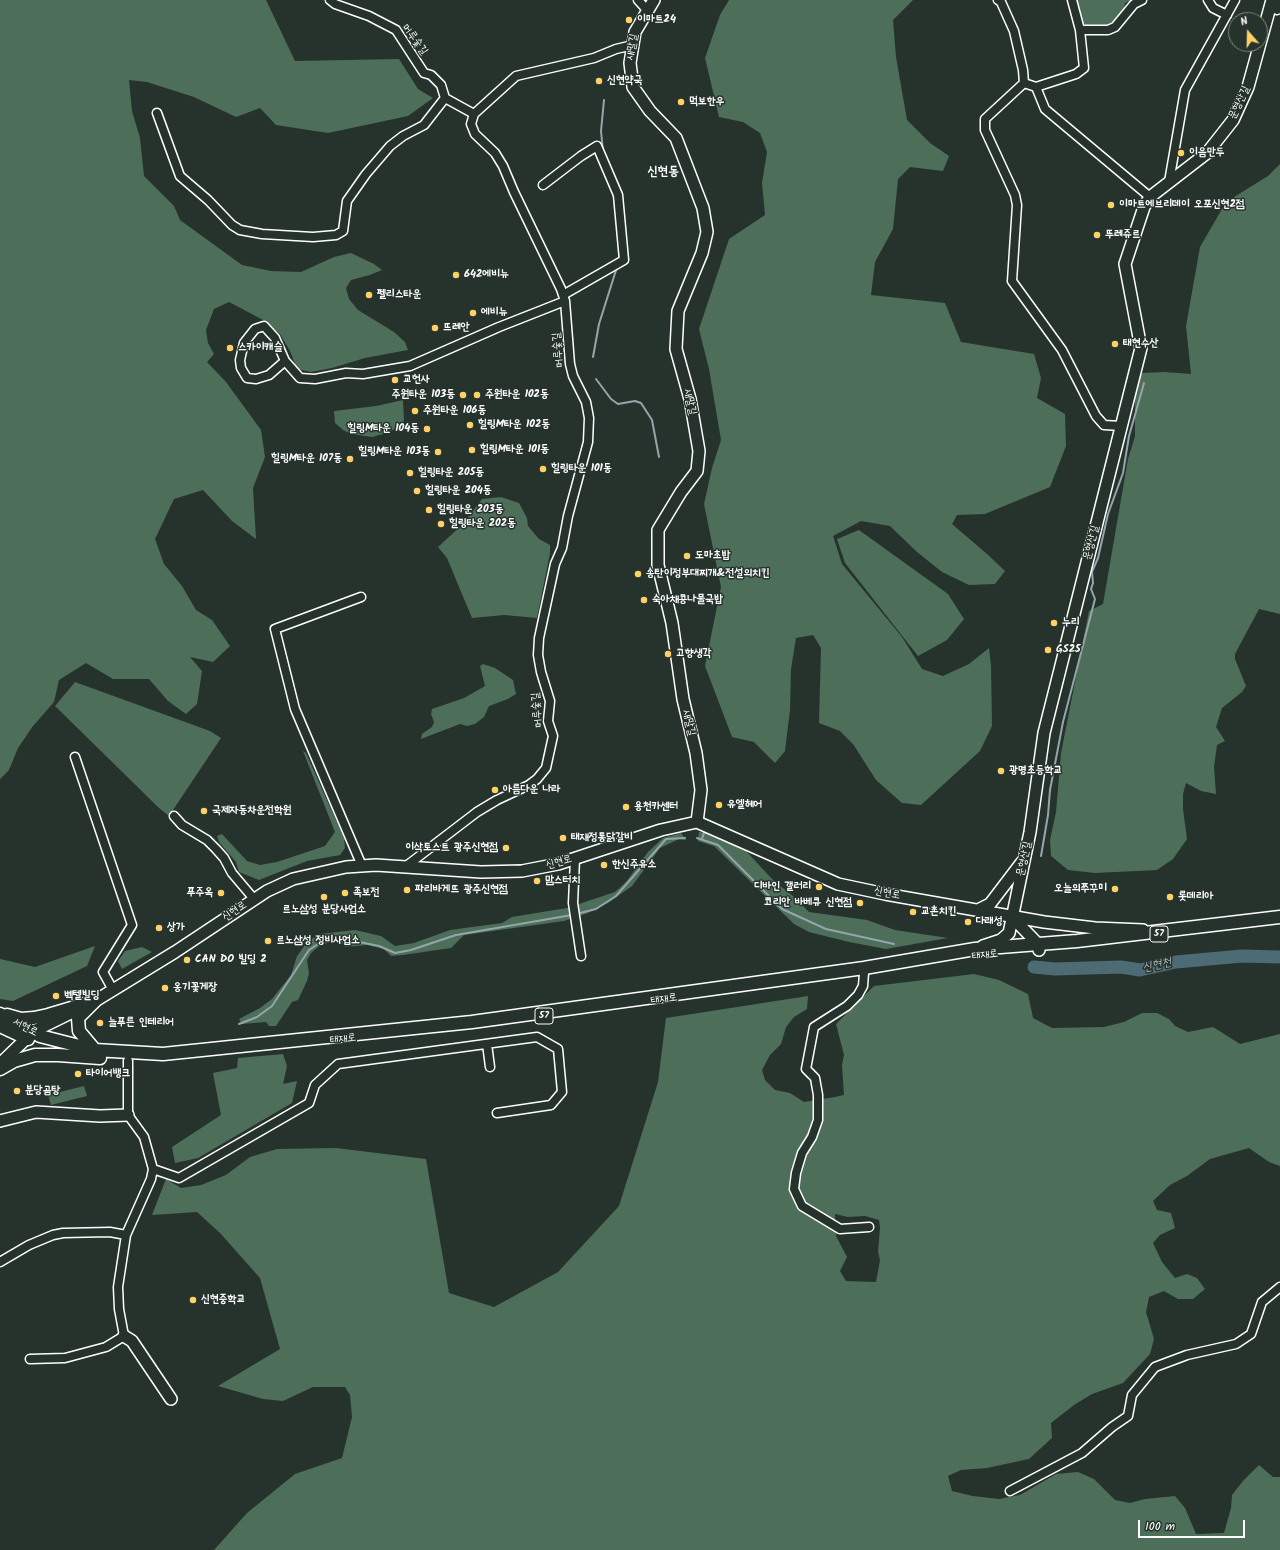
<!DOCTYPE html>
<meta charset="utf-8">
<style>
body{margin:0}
#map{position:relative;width:1280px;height:1550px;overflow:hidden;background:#26332d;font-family:Kalam,sans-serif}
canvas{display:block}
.north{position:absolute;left:1228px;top:12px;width:40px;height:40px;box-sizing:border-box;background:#26332d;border:1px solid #7d8581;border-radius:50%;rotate:340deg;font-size:11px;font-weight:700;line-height:16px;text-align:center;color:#fff}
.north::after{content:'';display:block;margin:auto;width:14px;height:18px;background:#ffd166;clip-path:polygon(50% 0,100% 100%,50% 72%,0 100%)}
.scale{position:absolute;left:1138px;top:1520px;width:107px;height:18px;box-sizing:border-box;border:2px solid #fff;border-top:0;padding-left:5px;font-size:12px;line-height:14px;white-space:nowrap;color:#fff;-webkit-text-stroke:3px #26332d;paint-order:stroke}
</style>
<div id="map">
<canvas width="1280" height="1550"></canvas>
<div class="north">N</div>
<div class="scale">100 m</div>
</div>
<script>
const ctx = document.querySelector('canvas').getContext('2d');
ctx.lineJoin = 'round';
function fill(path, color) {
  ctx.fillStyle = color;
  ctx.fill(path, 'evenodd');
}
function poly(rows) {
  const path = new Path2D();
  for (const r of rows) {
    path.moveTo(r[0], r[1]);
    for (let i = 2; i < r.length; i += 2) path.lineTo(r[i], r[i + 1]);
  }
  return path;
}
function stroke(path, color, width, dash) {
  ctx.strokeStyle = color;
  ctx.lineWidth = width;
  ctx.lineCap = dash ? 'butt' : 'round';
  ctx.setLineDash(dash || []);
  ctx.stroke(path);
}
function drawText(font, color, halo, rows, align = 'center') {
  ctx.font = font + ' Kalam,"Poor Story",sans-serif';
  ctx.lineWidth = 3;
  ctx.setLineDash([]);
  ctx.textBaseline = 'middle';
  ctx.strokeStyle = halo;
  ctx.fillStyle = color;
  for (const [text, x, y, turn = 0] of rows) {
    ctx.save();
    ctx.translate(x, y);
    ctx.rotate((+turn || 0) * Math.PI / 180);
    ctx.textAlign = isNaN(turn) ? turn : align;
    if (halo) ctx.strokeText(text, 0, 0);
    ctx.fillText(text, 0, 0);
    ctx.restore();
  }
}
const green = poly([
 [0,0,266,0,295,61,399,59,418,89,433,98,408,116,328,133,276,125,260,108,236,117,194,97,147,82,129,80,132,111,140,138,144,176,174,206,180,220,242,265,271,271,301,272,334,257,351,253,374,264,382,270,370,275,351,280,346,288,349,299,358,310,394,332,405,342,408,350,365,358,332,368,311,372,297,369,290,351,280,334,265,321,229,302,214,309,206,330,208,343,214,354,207,362,226,382,261,430,265,457,253,488,256,539,232,521,203,490,174,499,155,539,164,564,182,586,196,610,212,620,230,646,213,662,190,657,202,671,197,704,186,714,168,701,149,679,113,679,86,663,59,680,54,702,33,726,18,748,9,770,0,779],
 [729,0,913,0,893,20,896,57,907,120,930,143,949,156,943,171,910,167,898,179,893,229,875,262,871,295,945,303,961,342,1034,354,1041,378,1037,398,1065,414,1066,446,1050,487,985,514,957,515,952,524,987,554,1005,571,995,584,969,585,942,572,917,552,890,526,861,521,833,536,842,564,902,637,922,669,943,676,969,664,989,648,991,666,992,726,980,751,921,805,902,803,876,780,853,744,840,731,819,723,821,648,813,635,796,638,791,669,790,710,785,751,775,763,754,742,732,737,705,666,721,587,704,504,712,468,721,440,709,369,699,329,729,239,765,215,762,183,767,152,760,133,743,122,719,117,705,58,720,15],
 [1076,0,1131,0,1125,3,1123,17,1101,31,1091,30,1083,23],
 [1280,164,1280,614,1259,609,1235,654,1235,659,1246,686,1242,692,1222,708,1216,727,1225,741,1217,745,1214,767,1216,794,1201,791,1186,783,1183,794,1183,809,1187,839,1173,859,1157,870,1095,873,1068,870,1051,856,1050,840,1056,812,1061,753,1089,611,1103,604,1128,459,1135,436,1135,382,1142,373,1164,372,1191,374,1186,326,1200,247,1226,202,1268,176],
 [403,400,404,421,400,427,383,434,372,437,351,434,343,430,335,423,334,411,376,406],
 [501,497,519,503,527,518,528,526,539,539,550,545,550,553,537,618,504,615,472,618,447,558,438,547,463,524,482,499],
 [859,530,948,594,964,619,947,640,918,656,845,563,837,539],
 [483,664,495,668,513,680,516,694,508,699,489,706,484,717,475,724,467,726,460,724,421,739,422,734,432,727,434,722,431,714,432,709,464,698,485,686,480,666],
 [75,682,210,731,221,738,169,816,159,808,55,706],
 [303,751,306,753,344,838,345,848,340,855,307,861,259,880,239,872,236,862,219,842,217,836,222,834,247,861,260,865,277,862,325,846,335,832],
 [699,832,710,833,746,851,773,880,794,897,809,912,867,920,895,930,948,938,886,949,849,942,809,932,794,924,714,846,698,841],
 [681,833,686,840,679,839,660,848,632,886,608,903,588,913,564,921,464,935,451,948,403,955,391,956,384,949,367,945,345,947,340,941,327,943,318,947,311,953,307,960,309,973,307,981,298,1000,292,1002,276,1026,269,1026,266,1022,242,1024,239,1019,260,1008,272,999,291,975,297,956,308,941,320,934,355,930,381,936,395,946,414,943,450,930,502,923,512,917,567,908,615,892,626,882,648,852,663,838],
 [95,946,87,966,13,1001,0,999,0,959,35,967],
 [142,947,152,952,122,969,118,961,125,951],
 [974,974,999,980,1028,994,1033,1018,1052,1028,1104,1027,1124,1022,1142,1013,1157,1013,1169,1019,1175,1026,1188,1032,1213,1027,1240,1044,1280,1034,1280,1166,1269,1162,1249,1148,1210,1159,1187,1176,1170,1185,1153,1201,1157,1210,1171,1213,1175,1228,1160,1235,1153,1243,1162,1262,1175,1278,1187,1274,1197,1278,1205,1289,1193,1299,1178,1299,1164,1291,1149,1297,1146,1312,1154,1339,1150,1354,1123,1383,1092,1394,1074,1405,1051,1423,1052,1438,1029,1459,987,1468,961,1470,948,1476,952,1491,973,1496,999,1499,1020,1495,1056,1474,1078,1472,1094,1479,1115,1500,1130,1503,1145,1499,1175,1496,1185,1508,1196,1534,1224,1533,1231,1508,1232,1495,1243,1481,1259,1465,1273,1477,1280,1477,1280,1550,214,1550,247,1513,295,1474,342,1458,352,1417,350,1395,345,1387,313,1387,283,1401,263,1399,218,1386,280,1349,260,1278,220,1233,197,1212,152,1215,166,1179,181,1188,201,1185,226,1175,250,1157,277,1149,336,1148,426,1159,449,1293,494,1307,558,1272,619,1206,658,1082,666,1018,808,996,807,1009,794,1017,786,1027,781,1044,770,1055,762,1070,765,1080,775,1090,790,1093,804,1102,835,1097,844,1095,842,1065,844,1055,836,1024,874,986],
 [835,1214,848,1217,865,1216,879,1220,880,1228,878,1252,880,1260,876,1282,846,1281,840,1271,847,1257,836,1236],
 [283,1054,287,1066,283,1084,297,1081,292,1103,198,1158,175,1163,172,1147,221,1115,213,1073,237,1068,238,1058],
 [84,1086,87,1096,51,1105,48,1095]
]);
const stream = poly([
 [603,151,601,131,604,100],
 [593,357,599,324,617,267],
 [596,379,611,399,618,404,635,401,641,403,652,420,659,457],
 [697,838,718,845,782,909,826,929,894,944],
 [702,839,704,833],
 [1041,856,1048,815,1050,790,1063,722,1095,599,1091,589,1093,583,1092,572,1098,558,1108,514,1123,473,1129,436,1144,383],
 [576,914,596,909,616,896,666,839,685,838],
 [239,1024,257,1017,272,1006,309,950,324,940,340,938,379,946,395,953,411,950,456,935,572,915]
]);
const river = poly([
 [1034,967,1055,969,1121,967,1140,970,1176,962,1242,956,1280,957]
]);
const street = poly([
 [330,0,335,4,369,16,396,30,424,73,431,75,441,85,445,98],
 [638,0,648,11],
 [998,0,1001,2,1014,31,1023,70,1024,83,985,119,985,130,1015,195,1017,205,1012,281,1062,350,1096,416,1104,425,1121,426],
 [1208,0,1213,8,1227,15],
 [1277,10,1278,0],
 [1080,30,1108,30,1115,27,1134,4,1142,0],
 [1024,83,1036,87,1076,74,1084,68,1080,30,1072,0],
 [1036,87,1045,109,1150,197],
 [157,113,180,176,208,200,232,225,240,230,262,234,313,237,336,235,343,231,347,201,366,174,390,146,403,136,424,125,445,98,474,114],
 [1169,182,1185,90,1235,0],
 [543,185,581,156,597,146,618,195,624,260,563,295],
 [285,361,269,375,256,379,247,378,241,368,240,360,244,343,255,329,264,326,275,338,285,361,300,378,315,379,346,373,363,374,410,366,499,327,565,301],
 [361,597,275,629,295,709,362,866],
 [75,757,132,925,103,972,113,990],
 [174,816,182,825,207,840,216,849,224,858,232,873,254,899],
 [575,859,573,903,581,956],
 [405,867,477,812,497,800,529,785,537,779,546,768,553,736,548,721,550,701,541,672,538,655,539,638,555,564,562,548,568,516,588,442,589,418,586,402,573,376,570,364,565,301,561,289,514,192,503,166,495,153,475,134,471,124,474,114,516,76,594,58,616,49,633,45],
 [864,973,863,986,858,995,847,1006,814,1027,806,1069,815,1078,818,1095,818,1120,812,1137,802,1153,796,1173,794,1189,802,1206,840,1229,869,1227],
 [487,1044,490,1067],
 [153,1169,179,1178,309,1103,315,1085,338,1064,537,1037,558,1049,562,1092,551,1105,497,1113],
 [0,1262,29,1245,53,1235,63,1233,110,1232,126,1235],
 [30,1359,65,1358,106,1347,124,1336,119,1309,118,1287,126,1235,151,1179,153,1169,144,1137,128,1115,128,1061],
 [1010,1491,1082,1453,1112,1427,1128,1416,1132,1395,1155,1367,1187,1355,1236,1344,1251,1334,1262,1302,1280,1287]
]);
const secondary = poly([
 [654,0,635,32,630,63,633,87,650,111,676,138,703,208,707,232,702,253,678,311,676,349,690,399,699,451,697,471,681,492,658,530,658,565,672,623,683,699,696,753,701,790,697,822],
 [978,910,990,904,1022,862],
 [1012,917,1038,944,1039,950],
 [983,946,1001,940,1009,933,1030,832,1044,733,1141,348,1125,264,1144,207,1150,197,1207,153,1233,120,1248,87,1272,0],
 [0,1064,34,1031,95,1001,175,952,267,891,293,879,346,867,376,865,481,872,522,871,558,864,661,830,697,822,838,884,885,894,1044,922,1095,928,1143,930],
 [0,1121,36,1112,100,1116,128,1115],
 [124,1336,132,1341,171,1399]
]);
const primary = poly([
 [0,1014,40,1036,95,1050,163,1054,472,1022,864,968,975,949,1077,941,1280,917],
 [7,1015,21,1019,34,1018,48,1015,95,1001],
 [0,1026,28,1039],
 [95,1050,79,1031,78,1018,95,1001],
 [0,1069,14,1061,35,1055,58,1055,100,1058]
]);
const markers = [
 [629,20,4,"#ffd166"],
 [599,81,4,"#ffd166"],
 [681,102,4,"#ffd166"],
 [1181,153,4,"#ffd166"],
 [1111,205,4,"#ffd166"],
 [1097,235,4,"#ffd166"],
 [456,275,4,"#ffd166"],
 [369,295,4,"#ffd166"],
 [473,313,4,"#ffd166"],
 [435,328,4,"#ffd166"],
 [1115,344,4,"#ffd166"],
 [230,348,4,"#ffd166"],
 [395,380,4,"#ffd166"],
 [463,395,4,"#ffd166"],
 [477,395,4,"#ffd166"],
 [415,411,4,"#ffd166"],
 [470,425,4,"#ffd166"],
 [427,429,4,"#ffd166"],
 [472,450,4,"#ffd166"],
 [438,452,4,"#ffd166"],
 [350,459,4,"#ffd166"],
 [543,469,4,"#ffd166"],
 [410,473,4,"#ffd166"],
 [417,491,4,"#ffd166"],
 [429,510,4,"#ffd166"],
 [441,524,4,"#ffd166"],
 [687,556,4,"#ffd166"],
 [638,574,4,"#ffd166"],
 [644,600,4,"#ffd166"],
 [1054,623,4,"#ffd166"],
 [1048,650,4,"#ffd166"],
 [668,654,4,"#ffd166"],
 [1001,771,4,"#ffd166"],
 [495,790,4,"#ffd166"],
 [719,805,4,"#ffd166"],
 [626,807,4,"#ffd166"],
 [204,811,4,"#ffd166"],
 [563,838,4,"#ffd166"],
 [506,848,4,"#ffd166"],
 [604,865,4,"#ffd166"],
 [537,881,4,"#ffd166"],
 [819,887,4,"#ffd166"],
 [1115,889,4,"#ffd166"],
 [407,890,4,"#ffd166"],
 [221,893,4,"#ffd166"],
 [345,893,4,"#ffd166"],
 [324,897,4,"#ffd166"],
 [1170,897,4,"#ffd166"],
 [860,903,4,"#ffd166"],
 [913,912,4,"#ffd166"],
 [968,922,4,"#ffd166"],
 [159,928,4,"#ffd166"],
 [268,941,4,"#ffd166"],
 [187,960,4,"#ffd166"],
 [165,988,4,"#ffd166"],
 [56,996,4,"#ffd166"],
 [100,1023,4,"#ffd166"],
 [78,1074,4,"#ffd166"],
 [17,1091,4,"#ffd166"],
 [193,1300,4,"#ffd166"]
];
const shields = [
 [1159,934,18],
 [544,1016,18]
];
const shieldNames = [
 ["57",1159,934],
 ["57",544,1016]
];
const poiNames = [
 ["이마트24",637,20],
 ["신현약국",607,81],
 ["먹보한우",689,102],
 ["이음만두",1189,153],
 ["이마트에브리데이 오포신현2점",1119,205],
 ["뚜레쥬르",1105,235],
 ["642에비뉴",464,275],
 ["펠리스타운",377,295],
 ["에비뉴",481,313],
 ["뜨레안",443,328],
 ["태현수산",1123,344],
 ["스카이캐슬",238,348],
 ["교헌사",403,380],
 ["주원타운 103동",455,395,"right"],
 ["주원타운 102동",485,395],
 ["주원타운 106동",423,411],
 ["힐링M타운 102동",478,425],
 ["힐링M타운 104동",419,429,"right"],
 ["힐링M타운 101동",480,450],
 ["힐링M타운 103동",430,452,"right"],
 ["힐링M타운 107동",342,459,"right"],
 ["힐링타운 101동",551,469],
 ["힐링타운 205동",418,473],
 ["힐링타운 204동",425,491],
 ["힐링타운 203동",437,510],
 ["힐링타운 202동",449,524],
 ["도마초밥",695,556],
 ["송탄이정부대찌개&전설의치킨",646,574],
 ["숙아채콩나물국밥",652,600],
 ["누리",1062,623],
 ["GS25",1056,650],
 ["고향생각",676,654],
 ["광명초등학교",1009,771],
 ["아름다운 나라",503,790],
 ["유엘헤어",727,805],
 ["용천카센터",634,807],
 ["국제자동차운전학원",212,811],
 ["태재정통닭갈비",571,838],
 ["이삭토스트 광주신현점",498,848,"right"],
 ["한신주유소",612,865],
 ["맘스터치",545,881],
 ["디바인 갤러리",811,887,"right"],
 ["오늘의쭈꾸미",1107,889,"right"],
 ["파리바게뜨 광주신현점",415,890],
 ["푸주옥",213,893,"right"],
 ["족보전",353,893],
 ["롯데리아",1178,897],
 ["코리안 바베큐 신현점",852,903,"right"],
 ["르노삼성 분당사업소",324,910,"center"],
 ["교촌치킨",921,912],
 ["다래성",976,922],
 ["상가",167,928],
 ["르노삼성 정비사업소",276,941],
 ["CAN DO 빌딩 2",195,960],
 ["옹기꽃게장",173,988],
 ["벡텔빌딩",64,996],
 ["늘푸른 인테리어",108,1023],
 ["타이어뱅크",86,1074],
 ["분당곰탕",25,1091],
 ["신현중학교",201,1300]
];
const streetNames = [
 ["머루숯길",414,40,54],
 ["새말길",633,47,-80],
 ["문형산길",1240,103,-65],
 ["머루숯길",559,350,-96],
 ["새말길",689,402,78],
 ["문형산길",1092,543,-76],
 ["머루숯길",538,710,-96],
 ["새말길",688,723,76],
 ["문형산길",1025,859,-78],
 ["신현로",559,863,-15],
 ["신현로",887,894,11],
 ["신현로",235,912,-34],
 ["태재로",985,956,-7],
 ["태재로",664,1000,-8],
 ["서현로",25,1028,27],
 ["태재로",343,1040,-6]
];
const waterNames = [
 ["신현천",1157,966,-12]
];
const quarterNames = [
 ["신현동",663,173]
];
fill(green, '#4d6e59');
stroke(stream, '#94a6ac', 2);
stroke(river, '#4d6b74', 13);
stroke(street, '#fff', 11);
stroke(secondary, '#fff', 14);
stroke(primary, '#fff', 15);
stroke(street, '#26332d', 8);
stroke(secondary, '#26332d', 11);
stroke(primary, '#26332d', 12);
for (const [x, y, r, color] of markers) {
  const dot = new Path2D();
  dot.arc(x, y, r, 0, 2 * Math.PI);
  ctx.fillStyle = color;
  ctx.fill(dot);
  stroke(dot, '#26332d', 1.5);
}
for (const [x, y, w] of shields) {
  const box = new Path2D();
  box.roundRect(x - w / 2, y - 8, w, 16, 3);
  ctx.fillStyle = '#26332d';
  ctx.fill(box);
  stroke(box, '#fff', 1);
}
drawText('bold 10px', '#fff', null, shieldNames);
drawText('bold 11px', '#fff', '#26332d', poiNames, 'left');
drawText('11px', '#fff', '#26332d', streetNames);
drawText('italic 12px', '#afbcc0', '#26332d', waterNames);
drawText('bold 13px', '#fff', '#26332d', quarterNames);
</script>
